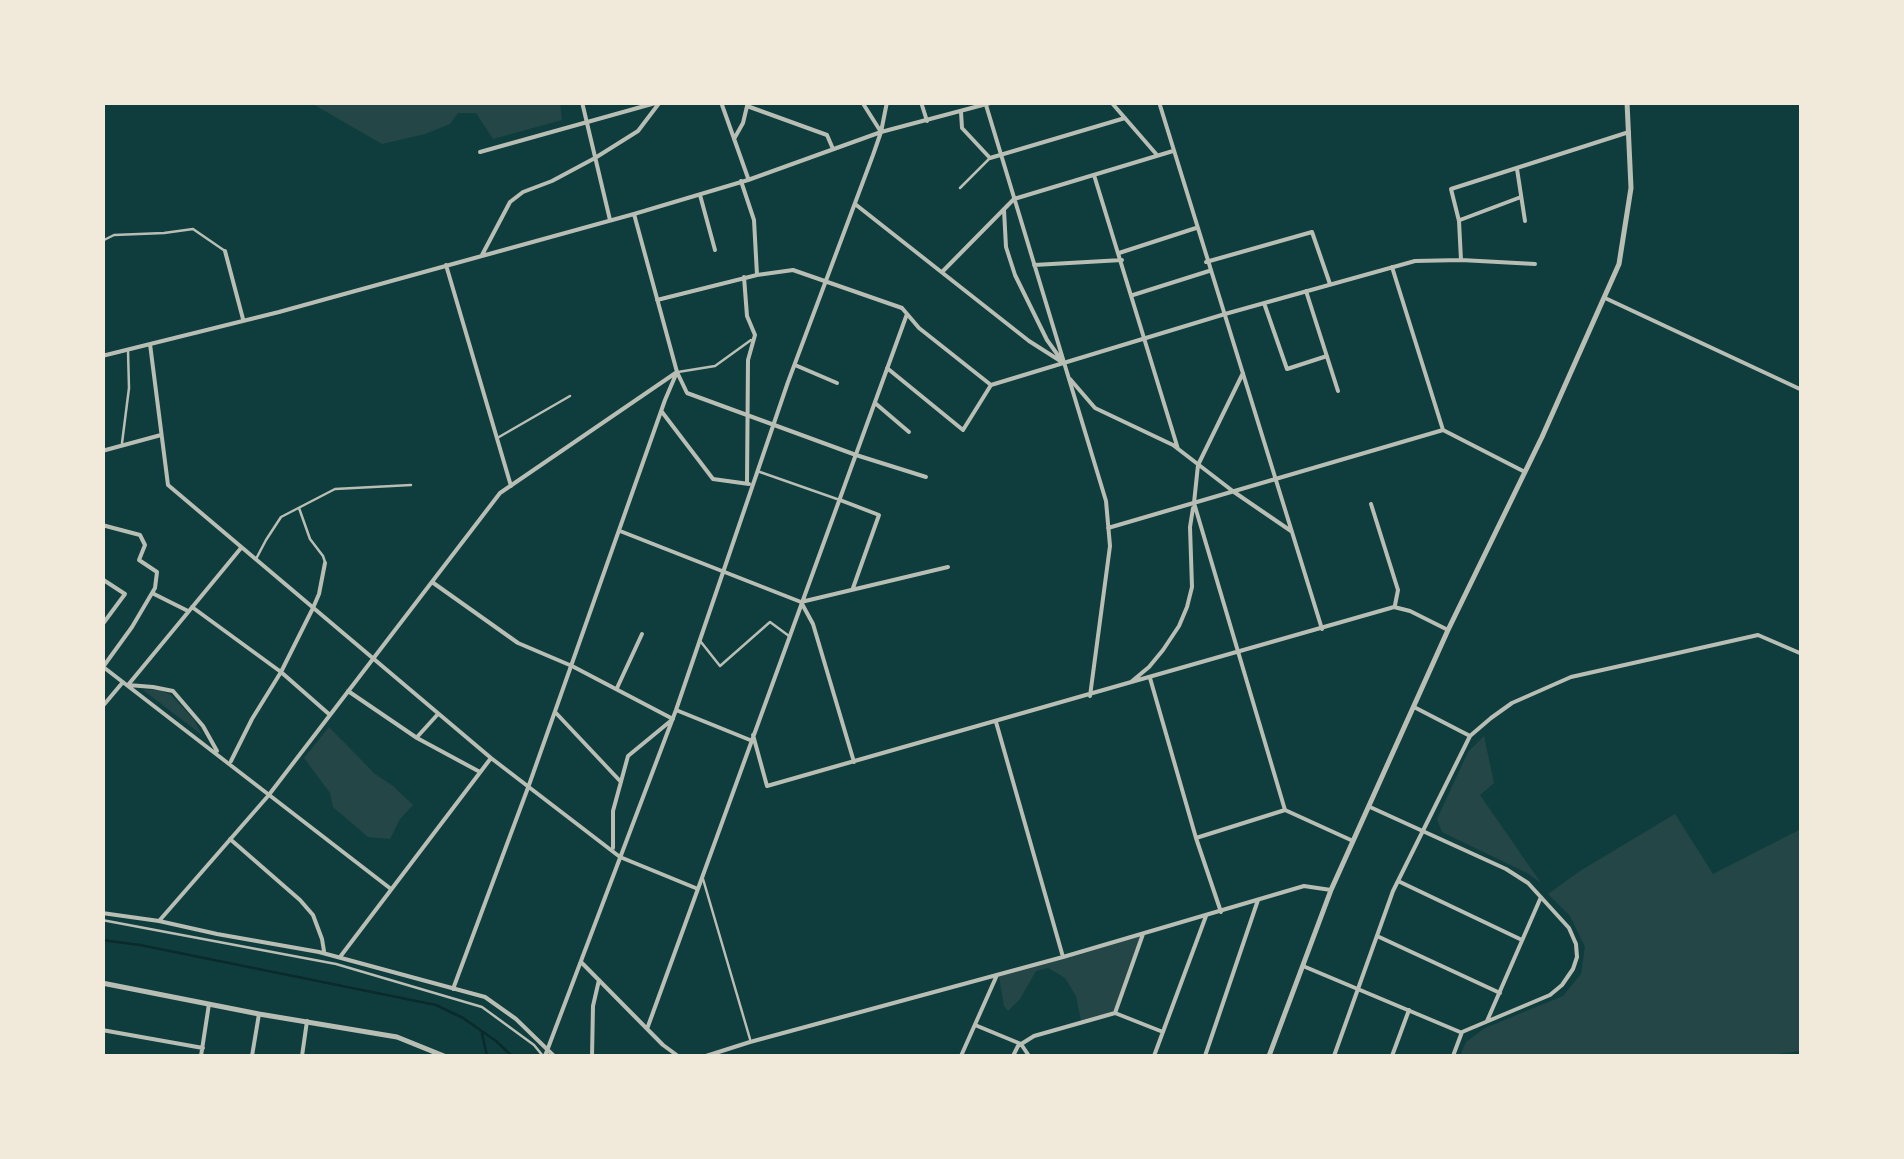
<!DOCTYPE html>
<style>
body{margin:0}
#map{position:relative;width:1904px;height:1159px;overflow:hidden;background:#0f3d3e;font-family:Lato,sans-serif}
canvas{display:block}
.frame{position:absolute;inset:0;border:105px solid #f1e9da;pointer-events:none}
</style>
<div id="map">
<canvas width="1904" height="1159"></canvas>
<div class="frame"></div>
</div>
<script>
const ctx = document.querySelector('canvas').getContext('2d');
ctx.lineJoin = 'round';
function fill(path, color) {
  ctx.fillStyle = color;
  ctx.fill(path, 'evenodd');
}
function poly(rows) {
  const path = new Path2D();
  for (const r of rows) {
    path.moveTo(r[0], r[1]);
    for (let i = 2; i < r.length; i += 2) path.lineTo(r[i], r[i + 1]);
  }
  return path;
}
function stroke(path, color, width, dash) {
  ctx.strokeStyle = color;
  ctx.lineWidth = width;
  ctx.lineCap = dash ? 'butt' : 'round';
  ctx.setLineDash(dash || []);
  ctx.stroke(path);
}
const green = poly([
 [311,103,560,103,562,120,493,139,476,113,458,113,450,124,425,134,382,144],
 [143,690,160,690,171,695,194,720,202,735],
 [329,727,375,774,393,786,413,805,400,819,390,839,368,837,333,807,330,793,304,758],
 [1484,736,1494,783,1480,795,1541,883,1527,873,1442,832,1437,819,1468,752],
 [1675,814,1713,874,1801,829,1801,1051,1760,1056,1460,1056,1466,1042,1485,1028,1563,996,1581,974,1585,947,1570,916,1548,894,1580,871],
 [1141,936,1114,1012,1081,1021,1076,996,1065,978,1048,968,1036,971,1020,999,1008,1011,1004,1006,999,976]
]);
const stream = poly([
 [102,940,140,945,436,1005,463,1018,496,1041,512,1056],
 [482,1033,487,1056]
]);
const service = poly([
 [960,188,989,159],
 [102,241,114,235,164,233,193,229,225,251],
 [678,372,715,366,751,340],
 [499,437,570,396],
 [122,443,129,388,128,351],
 [760,472,837,499],
 [299,508,310,539,323,556,325,562],
 [256,559,266,540,281,517,335,489,411,485],
 [701,642,720,666,770,622,789,636],
 [703,879,750,1039]
]);
const pedestrian = poly([
 [102,920,336,964,482,1007,534,1045,543,1056]
]);
const minor = poly([
 [582,102,610,220],
 [721,102,748,178],
 [862,102,881,132],
 [921,102,927,121],
 [1111,102,1157,155],
 [1159,102,1322,629],
 [986,105,1106,501,1110,546,1090,696],
 [747,106,827,135,833,149],
 [961,112,962,128,990,158,1125,118],
 [734,139,743,123,748,102],
 [480,152,659,102],
 [1517,169,1525,221],
 [1094,175,1178,449],
 [741,181,754,220,757,275],
 [700,195,715,250],
 [855,204,1029,341,1062,362],
 [1004,210,1006,247,1015,275,1047,340,1060,358],
 [634,214,677,372,687,393,856,455,926,477],
 [1460,220,1521,197],
 [225,251,243,319],
 [1119,253,1196,228],
 [482,255,510,202,523,192,552,181,595,158,638,131,660,102],
 [1461,260,1459,221,1451,189,1629,132],
 [1206,262,1312,232,1330,284],
 [446,265,511,486],
 [1034,265,1122,260],
 [1392,267,1443,430,1523,471],
 [942,272,1014,199,1173,151],
 [744,277,747,316,755,335,748,360,747,483],
 [1306,291,1338,391],
 [1133,295,1209,271],
 [1605,298,1802,390],
 [657,300,757,275,793,270,902,308,919,328,991,385,1225,314,1415,261,1461,260,1535,264],
 [1264,303,1287,369,1327,356],
 [150,344,168,485,491,758,620,857,698,889],
 [102,356,279,312,634,214,748,180,881,132,994,102],
 [795,365,837,383],
 [887,368,963,430,991,385],
 [1243,373,1198,465,1194,503,1285,810,1353,841],
 [1070,379,1095,408,1173,445,1234,492,1291,531],
 [875,403,909,432],
 [662,412,713,479,749,484],
 [102,451,161,435],
 [840,500,879,515,853,588],
 [1371,504,1398,590,1395,605],
 [102,525,140,535,145,545,139,560,157,572,155,588,132,627,103,667],
 [1108,528,1443,430],
 [620,531,801,602,813,624,854,762],
 [102,579,125,594,102,625],
 [432,582,518,643,572,666,673,719,628,756,613,811,613,848],
 [152,593,188,611],
 [801,602,948,567],
 [192,607,281,672,330,715],
 [102,666,391,889],
 [1150,678,1196,838,1221,912],
 [1131,682,1149,667,1163,650,1179,626,1187,607,1192,587,1190,527,1193,508],
 [128,685,241,548],
 [128,685,153,687,173,691,203,726,217,751],
 [617,688,642,634],
 [348,691,417,738,480,772],
 [102,707,123,682],
 [1414,707,1470,736],
 [676,710,750,740],
 [556,713,621,782],
 [996,722,1063,957],
 [753,735,767,786,1394,607,1410,611,1448,630],
 [418,736,438,714],
 [231,761,252,719,281,672,313,608,319,594,325,563],
 [1370,807,1506,869,1528,883,1569,928,1576,944,1577,957,1573,969,1562,985,1550,995,1462,1032,1453,1056],
 [1196,838,1285,810],
 [230,839,300,900,313,915,322,939,324,951],
 [1398,881,1522,940],
 [102,913,159,921,217,934,319,952,485,997,516,1019,554,1056],
 [159,921,268,796,500,493,677,372],
 [1377,936,1500,993],
 [340,957,491,758],
 [581,962,663,1045,678,1056],
 [1303,966,1460,1032],
 [453,989,529,785,665,400,677,372],
 [1115,1013,1143,934],
 [1487,1021,1541,897],
 [975,1025,1021,1044,1029,1056],
 [647,1029,907,314],
 [102,1030,203,1048],
 [201,1056,209,1004],
 [252,1056,259,1014],
 [302,1056,307,1021],
 [545,1056,676,710,788,382,873,155,881,132,887,102],
 [592,1056,593,1006,599,980],
 [706,1056,750,1042,1063,957,1304,886,1331,890],
 [961,1056,997,975],
 [1013,1056,1018,1046,1034,1036,1115,1013,1163,1032],
 [1154,1056,1206,916],
 [1205,1056,1258,900],
 [1334,1056,1393,891,1470,736,1491,718,1512,703,1571,677,1758,635,1802,654],
 [1392,1056,1409,1010]
]);
const tertiary = poly([
 [102,983,259,1014,397,1037,444,1056],
 [1269,1056,1331,890,1448,630,1542,437,1619,264,1631,188,1627,102]
]);
fill(green, '#244646');
stroke(stream, '#0a2a2b', 2.5);
stroke(service, '#b8beb3', 2.5);
stroke(pedestrian, '#b8beb3', 2.5);
stroke(minor, '#b8beb3', 4);
stroke(tertiary, '#b8beb3', 5);
</script>
